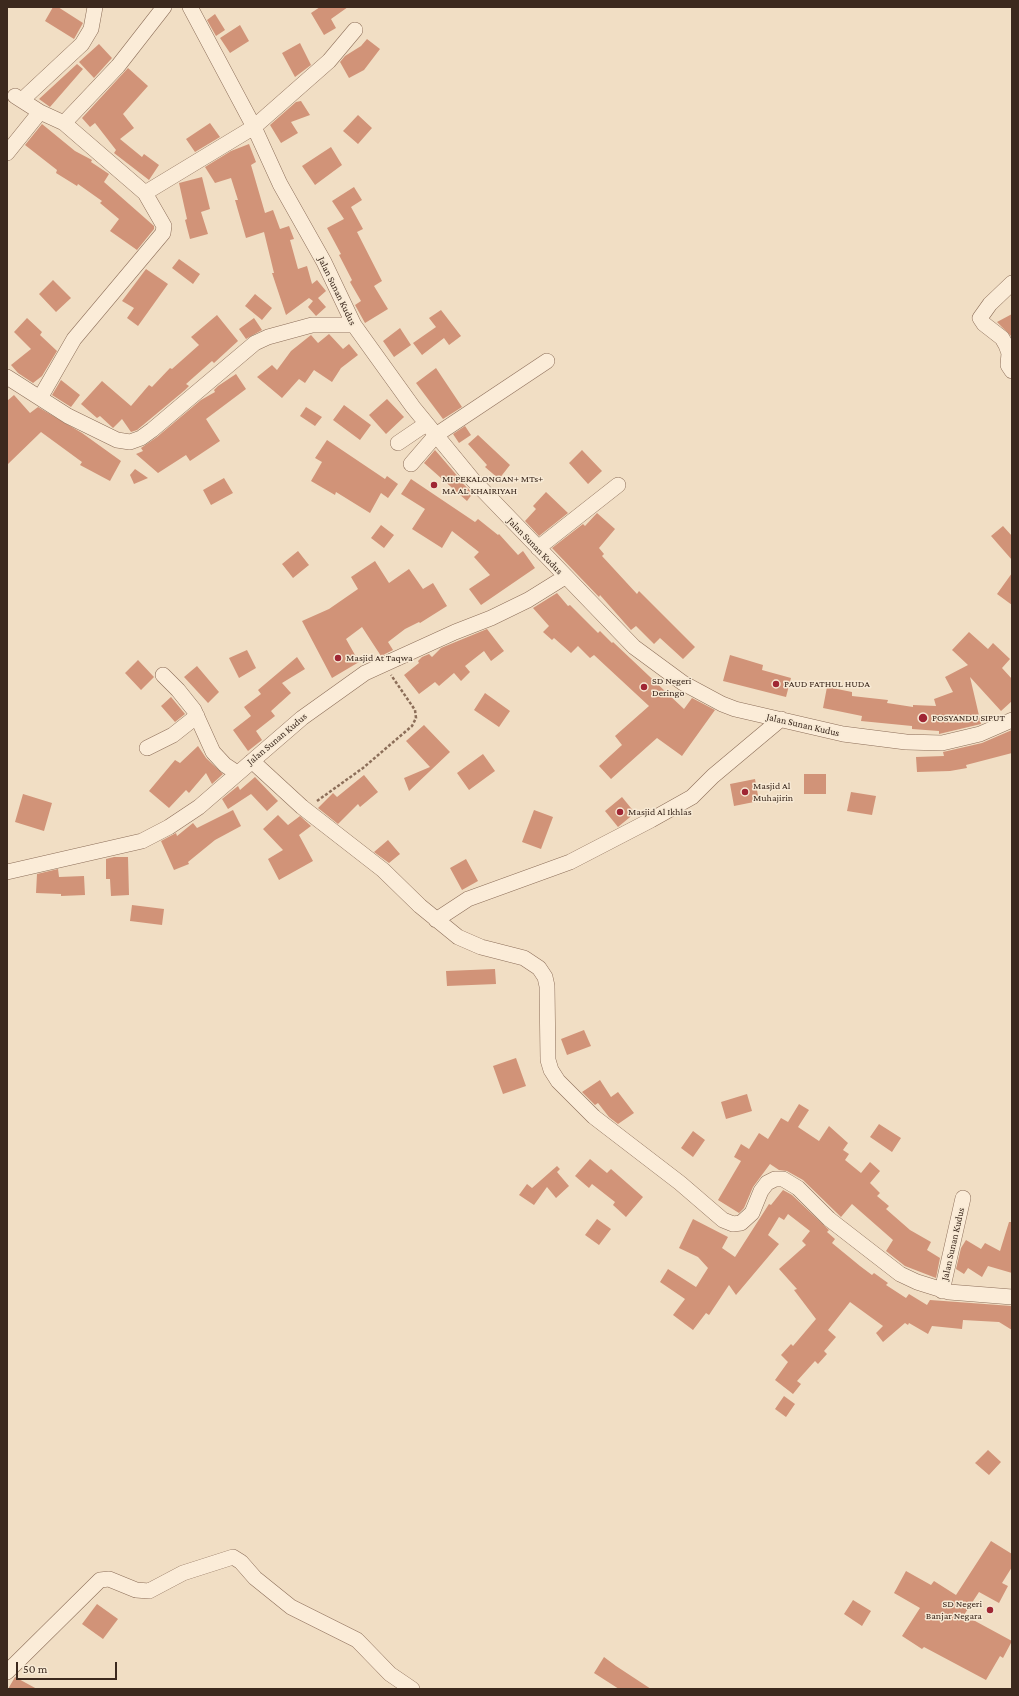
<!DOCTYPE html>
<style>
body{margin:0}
#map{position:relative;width:1019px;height:1696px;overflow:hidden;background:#f1dec4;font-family:"Crimson Pro",serif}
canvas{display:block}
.frame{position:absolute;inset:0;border:8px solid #3c291e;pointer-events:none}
.scale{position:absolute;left:16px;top:1662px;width:101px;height:18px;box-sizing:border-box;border:2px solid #3c291e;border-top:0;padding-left:5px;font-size:12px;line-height:14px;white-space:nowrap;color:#3c291e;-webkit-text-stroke:3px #f7e9d4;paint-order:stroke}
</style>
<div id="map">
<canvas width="1019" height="1696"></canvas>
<div class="frame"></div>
<div class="scale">50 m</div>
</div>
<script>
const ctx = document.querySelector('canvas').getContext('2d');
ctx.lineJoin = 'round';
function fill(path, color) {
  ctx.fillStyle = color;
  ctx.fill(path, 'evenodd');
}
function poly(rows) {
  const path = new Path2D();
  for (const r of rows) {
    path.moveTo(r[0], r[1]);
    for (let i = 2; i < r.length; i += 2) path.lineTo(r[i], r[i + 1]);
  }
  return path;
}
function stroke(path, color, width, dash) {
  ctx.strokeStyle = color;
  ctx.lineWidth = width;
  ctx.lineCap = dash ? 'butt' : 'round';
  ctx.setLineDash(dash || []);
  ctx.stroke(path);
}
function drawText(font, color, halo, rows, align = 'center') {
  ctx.font = font + ' "Crimson Pro",serif';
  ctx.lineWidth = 3;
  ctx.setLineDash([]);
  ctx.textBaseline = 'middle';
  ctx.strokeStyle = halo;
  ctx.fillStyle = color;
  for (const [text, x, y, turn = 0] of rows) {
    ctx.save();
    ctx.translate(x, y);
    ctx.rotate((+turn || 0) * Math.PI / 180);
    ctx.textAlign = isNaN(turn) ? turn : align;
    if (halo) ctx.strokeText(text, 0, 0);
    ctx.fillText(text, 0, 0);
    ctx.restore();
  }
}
const building = poly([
 [53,7,58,7,83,23,74,39,45,21],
 [320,7,348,7,331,19,336,28,324,35,311,13],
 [215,14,225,30,216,36,207,20],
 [240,25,249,41,230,53,220,38],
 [367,39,380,49,364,70,349,78,340,62,345,56,361,46],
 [300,43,311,65,295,77,282,53],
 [99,44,112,58,94,78,79,62],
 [77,64,83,69,50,107,39,99],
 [128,68,148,86,123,114,134,128,120,139,142,157,144,154,159,165,149,180,114,153,116,150,95,123,90,127,82,118],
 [301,101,310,115,291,122,298,133,281,143,270,125,296,102],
 [358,115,372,128,358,144,343,131],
 [210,123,220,137,195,152,186,139],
 [42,124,75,151,92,160,91,162,109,174,104,182,154,226,154,229,137,250,110,231,119,219,100,203,102,201,78,184,77,186,56,173,57,170,25,145],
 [249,144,256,162,251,165,265,213,273,210,280,229,289,226,294,239,290,240,298,269,307,266,312,284,317,280,326,291,318,298,326,307,316,316,308,307,313,301,309,298,286,315,272,273,274,273,264,232,246,238,235,200,238,200,231,178,215,183,205,167,231,151],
 [331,147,342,165,315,185,302,166],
 [202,177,210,209,201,212,208,234,190,239,185,220,187,219,179,183],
 [354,187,362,200,351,207,363,229,357,232,382,281,374,286,388,309,365,323,355,305,361,301,350,282,352,280,339,255,341,254,327,228,344,219,332,201],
 [179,259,200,274,193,284,172,268],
 [146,269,168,284,138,326,127,318,134,308,122,301],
 [53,280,71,298,56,312,39,294],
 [255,294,272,308,262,320,245,306],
 [441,310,461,336,449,345,444,338,422,355,413,343,436,327,429,318],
 [1012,314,1012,337,997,322],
 [217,315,238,341,214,363,212,361,186,384,189,386,185,390,137,430,131,432,122,419,113,428,100,416,97,418,81,404,102,381,131,406,149,385,152,387,170,368,172,369,199,345,191,337],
 [27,318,42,332,40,335,57,351,42,376,33,383,18,373,11,365,31,349,14,332],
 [254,318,262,330,246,339,239,329],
 [400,328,411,345,394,357,383,341],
 [329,334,343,349,349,344,358,355,341,368,332,382,314,370,305,383,299,379,282,398,257,377,272,365,277,370,291,351,311,335,318,343],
 [436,368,462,407,443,419,416,383],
 [236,374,246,389,206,419,220,441,190,461,186,455,158,473,136,454,143,451,141,448,157,437,201,400,215,392,214,390,218,386],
 [61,380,80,395,71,407,52,395],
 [14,395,30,413,38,407,82,433,121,461,110,481,80,465,82,462,41,432,7,465,7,401],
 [387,399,404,417,386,434,369,415],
 [344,405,371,425,360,440,333,420],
 [306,407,322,417,315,426,300,416],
 [465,426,471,435,459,443,453,434],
 [478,435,510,465,499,479,485,467,487,465,468,444],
 [327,440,385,479,387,476,398,484,388,498,381,493,370,513,336,492,335,495,311,481,322,462,315,458],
 [435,450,460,479,459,480,473,493,467,501,424,463],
 [582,450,602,471,588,484,569,463],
 [135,469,148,478,134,484,130,475],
 [224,478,233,493,211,505,203,490],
 [411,479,475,522,478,519,498,535,499,534,518,555,523,551,535,568,481,605,469,589,490,575,474,557,479,552,452,531,442,548,412,529,425,509,401,494],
 [546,492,568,513,539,536,525,521,536,509,533,506],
 [597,513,615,529,599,548,604,554,602,556,637,594,639,591,695,647,683,659,660,638,654,644,636,626,631,630,600,595,599,597,552,548,583,524,585,526],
 [381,525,394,535,384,548,371,538],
 [1003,526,1012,536,1012,560,991,536],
 [298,551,309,565,293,578,282,564],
 [375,561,389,583,409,569,423,589,433,583,447,606,420,623,419,622,405,629,388,642,393,650,381,656,362,627,346,639,359,662,332,678,302,621,329,609,358,589,351,577],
 [1012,573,1012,605,997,594],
 [557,593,568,606,570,605,598,633,600,631,612,643,613,642,684,709,692,698,715,710,682,756,657,738,611,779,599,766,622,745,615,736,649,706,594,655,590,658,578,646,571,653,554,638,552,640,543,632,549,626,533,608],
 [487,629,504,651,491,661,484,651,465,666,470,672,461,681,454,673,439,686,435,682,419,694,404,675,419,663,418,661,422,657,429,654,432,657,441,648],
 [969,632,988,649,993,643,1010,659,1002,668,1012,679,1012,701,1001,711,970,677,981,724,939,734,939,731,912,729,912,726,861,721,862,716,823,708,827,687,852,692,852,696,888,700,887,703,913,707,913,705,936,706,934,699,953,692,945,677,968,665,952,650],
 [247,650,256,668,239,678,229,658],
 [730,655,763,665,762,670,791,678,786,697,723,681],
 [297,657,305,669,282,683,291,693,271,711,275,716,256,731,262,740,248,751,233,730,251,716,244,707,261,694,258,690],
 [138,660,154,677,141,690,125,673],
 [197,666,219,692,208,703,184,677],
 [485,693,510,711,499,727,474,710],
 [171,697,185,714,175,722,161,706],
 [424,725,450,752,409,791,404,778,430,767,406,741],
 [1012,730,1012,753,966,765,967,768,950,771,917,772,916,757,944,756,943,752,982,743],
 [198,746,206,758,223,774,212,784,206,773,189,793,186,790,169,808,149,791,175,760,180,763],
 [483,754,495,771,469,790,457,773],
 [804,774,826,774,826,794,804,794],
 [364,775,378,792,360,807,358,804,338,824,318,808,333,793,337,797],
 [255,777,278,801,267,811,251,794,228,809,222,799,238,786,240,790],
 [755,779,759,801,734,806,730,784],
 [851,792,876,796,872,815,847,811],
 [23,794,52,803,44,831,15,822],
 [622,797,635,813,618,827,605,811],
 [233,810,241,826,215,840,188,862,189,864,174,870,161,841,176,833,177,836,193,823,197,828],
 [534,810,553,817,541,849,522,842],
 [278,815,288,825,300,816,311,826,299,835,313,861,279,880,268,859,283,850,263,829],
 [388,840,400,854,389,863,374,852],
 [114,857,128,857,129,895,111,896,110,879,106,879,106,859],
 [466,859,478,881,462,890,450,868],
 [58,869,59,877,84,876,85,895,61,896,61,894,36,893,37,874],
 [132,905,164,909,162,925,130,921],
 [495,969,496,984,447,986,446,971],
 [584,1030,591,1046,567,1055,561,1039],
 [516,1058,526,1086,503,1094,493,1066],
 [600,1080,611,1097,618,1092,634,1113,618,1124,609,1117,598,1103,595,1105,582,1092],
 [747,1094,752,1111,726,1119,721,1102],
 [799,1104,809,1110,798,1127,819,1141,829,1126,848,1143,843,1150,849,1154,845,1160,861,1173,870,1162,880,1171,870,1183,880,1193,877,1196,889,1206,886,1209,910,1230,931,1242,927,1250,940,1258,936,1278,905,1266,886,1251,893,1240,852,1204,841,1217,803,1180,787,1171,779,1170,770,1164,753,1187,744,1208,739,1213,718,1200,741,1161,734,1157,741,1144,749,1149,759,1133,768,1139,781,1118,788,1122],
 [879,1124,901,1138,892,1152,870,1137],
 [693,1131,705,1140,693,1157,681,1148],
 [590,1159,607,1173,611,1169,643,1197,626,1217,613,1205,615,1202,592,1184,589,1188,575,1176],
 [557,1166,560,1169,557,1172,569,1186,556,1198,547,1187,534,1205,519,1195,527,1184,532,1188],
 [783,1190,792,1195,829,1230,827,1232,835,1239,832,1243,860,1266,872,1275,874,1273,888,1283,886,1285,906,1298,909,1294,927,1305,930,1300,1012,1306,1012,1330,999,1322,963,1320,962,1329,932,1326,928,1334,909,1323,908,1325,905,1323,883,1342,876,1333,883,1326,850,1302,828,1330,836,1337,824,1351,827,1354,818,1364,815,1361,797,1381,801,1384,793,1394,775,1380,788,1362,781,1355,791,1344,793,1346,816,1319,794,1290,797,1289,779,1269,806,1245,802,1241,810,1231,788,1214,784,1220,779,1217,768,1235,779,1244,736,1295,729,1285,709,1315,706,1313,693,1330,673,1315,685,1299,660,1282,668,1269,696,1287,708,1268,698,1257,679,1248,693,1219,728,1237,722,1248,735,1257,769,1204,771,1205],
 [597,1219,611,1229,599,1245,585,1235],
 [1009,1222,1012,1222,1012,1273,988,1266,982,1277,968,1268,964,1274,956,1269,961,1248,966,1240,981,1249,985,1243,1000,1251],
 [784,1396,795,1404,786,1417,775,1409],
 [988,1450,1001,1462,989,1475,975,1463],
 [991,1541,1012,1554,1012,1567,1002,1583,1008,1586,999,1603,979,1592,964,1615,1012,1641,1003,1658,1000,1656,986,1680,924,1647,922,1649,902,1636,920,1608,894,1593,906,1571,931,1585,934,1581,956,1595],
 [853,1600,871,1611,862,1626,844,1614],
 [97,1604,118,1619,103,1639,82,1624],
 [604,1657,616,1666,651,1689,619,1689,594,1673],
 [15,1677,37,1689,8,1689]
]);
const path = poly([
 [317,801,363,768,412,726,416,718,415,710,391,675]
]);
const street = poly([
 [190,7,254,127,280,184,324,262,354,325,413,407,473,480,634,647,683,683,722,704,735,709,843,734,906,742,942,743,980,734,1012,720],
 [15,96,40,112,64,123,145,193,254,127,329,61,355,30],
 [22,100,82,44,91,29,95,7],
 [64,123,118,66,164,7],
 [7,153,40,112],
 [1012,283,990,304,980,318,984,324,1002,338,1006,345,1009,353,1008,365,1012,371],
 [7,377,68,416,117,440,130,442,141,438,152,430,255,343,268,337,312,325,354,325],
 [40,398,74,339,163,233,164,226,145,193],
 [398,443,426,424],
 [411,464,436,435,547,361],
 [538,548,618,485],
 [163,675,178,690,194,710,213,752,225,765,237,773],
 [147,748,173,735,197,716],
 [252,761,302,807,383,870,420,906,458,937,481,947,524,958,539,968,545,977,547,986,548,1060,551,1070,558,1081,594,1117,680,1183,723,1220,733,1224,741,1223,752,1213,761,1191,767,1183,775,1179,783,1179,798,1188,829,1219,900,1274,917,1282,949,1292,1012,1297],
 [7,872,142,841,169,827,199,807,302,718,365,673,455,632,491,618,528,600,565,577],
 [436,920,468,899,570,862,651,820,692,797,713,776,781,719],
 [942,1291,963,1198],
 [7,1672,100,1580,109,1579,136,1590,149,1591,183,1573,233,1557,241,1562,255,1578,291,1607,357,1640,390,1674,412,1689]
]);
const markers = [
 [434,485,4,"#9f2634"],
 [338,658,4,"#9f2634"],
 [776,684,4,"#9f2634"],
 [644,687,4,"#9f2634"],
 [923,718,5,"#9f2634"],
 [745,792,4,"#9f2634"],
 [620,812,4,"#9f2634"],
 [990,1610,4,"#9f2634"]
];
const streetNames = [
 ["Jalan Sunan Kudus",337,291,64],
 ["Jalan Sunan Kudus",535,546,46],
 ["Jalan Sunan Kudus",803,725,13],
 ["Jalan Sunan Kudus",277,739,-40],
 ["Jalan Sunan Kudus",953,1244,-77]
];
const poiNames = [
 ["MI PEKALONGAN+ MTs+",442,479],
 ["MA AL KHAIRIYAH",442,491],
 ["Masjid At Taqwa",346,658],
 ["SD Negeri",652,681],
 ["Deringo",652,693],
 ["PAUD FATHUL HUDA",784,684],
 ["POSYANDU SIPUT",932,718],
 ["Masjid Al",753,786],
 ["Muhajirin",753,798],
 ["Masjid Al Ikhlas",628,812],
 ["SD Negeri",982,1604,"right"],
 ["Banjar Negara",982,1616,"right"]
];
fill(building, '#d19378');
stroke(street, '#8c6e59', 16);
stroke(path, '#8c6e59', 2.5, [3, 2]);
stroke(street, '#fbecd8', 15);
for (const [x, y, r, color] of markers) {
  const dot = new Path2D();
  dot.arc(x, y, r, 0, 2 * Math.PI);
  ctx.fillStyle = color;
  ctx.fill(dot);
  stroke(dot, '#f7e9d4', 1.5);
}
drawText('10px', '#3c291e', '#f7e9d4', streetNames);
drawText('10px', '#3c291e', '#f7e9d4', poiNames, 'left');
</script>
